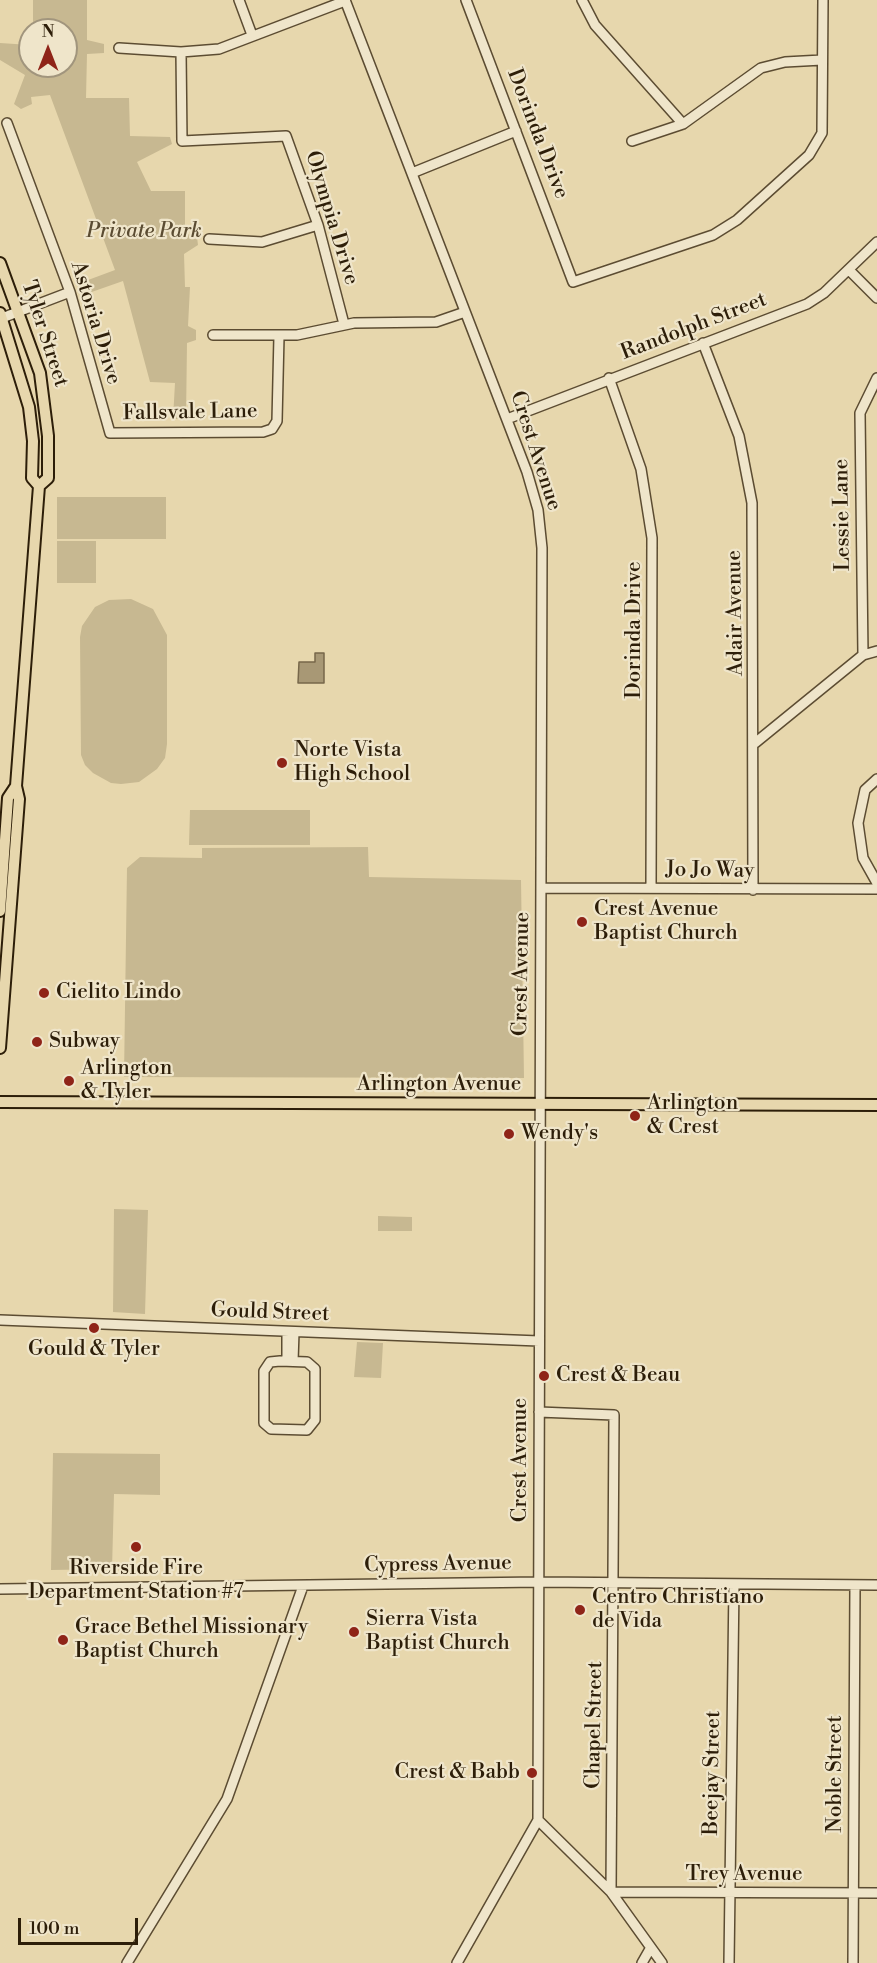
<!DOCTYPE html>
<style>
body{margin:0}
#map{position:relative;width:877px;height:1963px;overflow:hidden;background:#e7d7ad;font-family:"Libre Bodoni",serif}
canvas{display:block}
.north{position:absolute;left:18px;top:18px;width:60px;height:60px;box-sizing:border-box;background:#efe5ca;border:2px solid #a1957d;border-radius:50%;rotate:0deg;font-size:16px;font-weight:700;line-height:24px;text-align:center;color:#2d1e09}
.north::after{content:'';display:block;margin:auto;width:21px;height:27px;background:#8f2418;clip-path:polygon(50% 0,100% 100%,50% 72%,0 100%)}
.scale{position:absolute;left:18px;top:1918px;width:120px;height:27px;box-sizing:border-box;border:3px solid #2d1e09;border-top:0;padding-left:8px;font-size:18px;line-height:21px;white-space:nowrap;color:#2d1e09;-webkit-text-stroke:4px #efe5ca;paint-order:stroke}
</style>
<div id="map">
<canvas width="877" height="1963"></canvas>
<div class="north">N</div>
<div class="scale">100 m</div>
</div>
<script>
const ctx = document.querySelector('canvas').getContext('2d');
ctx.lineJoin = 'round';
function fillPath(path, color) { ctx.fillStyle = color; ctx.fill(path, 'evenodd'); }
const poly = rows => new Path2D(rows.map(r => 'M' + r).join(''));
function strokePath(path, color, width, dash) { ctx.strokeStyle = color; ctx.lineWidth = width; ctx.lineCap = dash ? 'butt' : 'round'; ctx.setLineDash(dash || []); ctx.stroke(path); }
function label(font, color, halo, rows, align = 'center') {
  ctx.font = font + ' "Libre Bodoni",serif'; ctx.lineWidth = 4.5; ctx.setLineDash([]); ctx.textBaseline = 'middle'; ctx.strokeStyle = halo; ctx.fillStyle = color; for (const [text, x, y, turn = 0] of rows) {
    ctx.save(); ctx.translate(x, y); ctx.rotate((+turn || 0) * Math.PI / 180); ctx.textAlign = isNaN(turn) ? turn : align; if (halo) ctx.strokeText(text, 0, 0); ctx.fillText(text, 0, 0); ctx.restore();
  }
}
const green = poly([
 [33,0,87,0,87,40,104,44,104,53,87,54,86,98,129,98,130,136,170,137,172,144,137,162,151,191,185,191,185,233,197,237,198,245,184,254,185,287,190,287,188,326,196,330,196,340,187,343,186,419,173,419,175,383,150,382,123,281,86,294,80,283,115,270,50,95,31,97,32,104,21,109,14,104,25,75,0,60,0,43,30,45,30,66,66,66,66,30,33,30],
 [57,497,166,497,166,539,57,539],
 [57,541,96,541,96,583,57,583],
 [131,599,153,609,167,635,167,744,165,758,157,769,139,782,121,784,111,783,93,773,85,765,81,755,80,637,82,626,95,607,109,600],
 [190,810,310,810,310,845,189,845],
 [368,847,369,877,521,880,524,1078,124,1077,127,868,140,857,202,858,202,848],
 [114,1209,148,1210,145,1314,113,1312],
 [378,1216,412,1217,412,1231,378,1231],
 [357,1342,383,1343,381,1378,354,1377],
 [53,1453,160,1454,160,1495,114,1494,112,1569,51,1570]
]);
const water = poly([
 [315,653,324,653,324,683,298,683,299,662,315,662,315,653]
]);
const minor = poly([
 [239,0,252,35],
 [345,0,527,472,538,510,542,548,538,1820,457,1963],
 [466,0,573,282,713,235,737,220,809,155,822,133,823,0],
 [582,0,595,25,683,124],
 [119,48,181,52,219,49,345,1],
 [181,52,182,141,286,136,318,225,344,324],
 [7,123,70,292,110,433,263,432,272,429,277,421,279,336],
 [632,141,683,124,761,68,785,62,822,60],
 [412,173,516,131],
 [209,239,262,242,318,225],
 [849,270,877,298],
 [2,318,70,292],
 [213,335,297,335,354,323,436,322,465,312],
 [703,343,739,436,752,503,753,890],
 [609,378,641,469,652,538,651,888],
 [507,419,807,304,824,293,877,242],
 [863,655,860,413,877,378],
 [755,743,863,655,877,651],
 [877,779,865,790,858,823,863,858,877,883],
 [542,888,877,889],
 [0,1320,539,1341],
 [280,1361,307,1362,315,1369,315,1420,307,1430,271,1429,264,1423,264,1371,270,1362,280,1361],
 [287,1361,287,1332],
 [293,1361,294,1332],
 [539,1412,614,1415,611,1892],
 [0,1589,540,1582,877,1585],
 [538,1820,611,1892,662,1963],
 [611,1892,877,1893],
 [127,1963,227,1799,303,1586],
 [642,1963,650,1949],
 [729,1963,734,1584],
 [853,1963,855,1585]
]);
const major = poly([
 [0,263,40,373,48,436,48,478,39,486,16,786,19,799,0,1048],
 [0,313,29,407,33,441,32,478,39,486],
 [0,911,8,798,16,786],
 [0,1102,877,1105]
]);
const markers = [
 [282,763,6,"#8f2418"],
 [582,922,6,"#8f2418"],
 [44,993,6,"#8f2418"],
 [37,1042,6,"#8f2418"],
 [69,1081,6,"#8f2418"],
 [635,1116,6,"#8f2418"],
 [509,1134,6,"#8f2418"],
 [94,1328,6,"#8f2418"],
 [544,1376,6,"#8f2418"],
 [136,1547,6,"#8f2418"],
 [580,1610,6,"#8f2418"],
 [354,1632,6,"#8f2418"],
 [63,1640,6,"#8f2418"],
 [532,1773,6,"#8f2418"]
];
const streetNames = [
 ["Dorinda Drive",537,134,69],
 ["Olympia Drive",331,218,73],
 ["Astoria Drive",95,323,73],
 ["Randolph Street",694,327,-21],
 ["Tyler Street",44,334,72],
 ["Fallsvale Lane",190,413,-1],
 ["Crest Avenue",535,451,72],
 ["Lessie Lane",843,515,-91],
 ["Adair Avenue",736,613,-91],
 ["Dorinda Drive",635,630,-90],
 ["Jo Jo Way",710,871,1],
 ["Crest Avenue",522,974,-89],
 ["Arlington Avenue",439,1085],
 ["Gould Street",270,1313,2],
 ["Crest Avenue",521,1460,-90],
 ["Cypress Avenue",438,1565,-1],
 ["Chapel Street",595,1725,-89],
 ["Beejay Street",713,1773,-89],
 ["Noble Street",836,1774,-90],
 ["Trey Avenue",744,1875]
];
const parkNames = [
 ["Private Park",144,232]
];
const poiNames = [
 ["Norte Vista",294,751],
 ["High School",294,775],
 ["Crest Avenue",594,910],
 ["Baptist Church",594,934],
 ["Cielito Lindo",56,993],
 ["Subway",49,1042],
 ["Arlington",81,1069],
 ["& Tyler",81,1093],
 ["Arlington",647,1104],
 ["& Crest",647,1128],
 ["Wendy's",521,1134],
 ["Gould & Tyler",94,1350,"center"],
 ["Crest & Beau",556,1376],
 ["Riverside Fire",136,1569,"center"],
 ["Department Station #7",136,1593,"center"],
 ["Centro Christiano",592,1598],
 ["de Vida",592,1622],
 ["Sierra Vista",366,1620],
 ["Baptist Church",366,1644],
 ["Grace Bethel Missionary",75,1628],
 ["Baptist Church",75,1652],
 ["Crest & Babb",520,1773,"right"]
];
fillPath(green, '#c7b891');
fillPath(water, '#a89875');
strokePath(water, '#77674a', 1.5);
strokePath(minor, '#5c4c32', 12);
strokePath(major, '#2d1e09', 14);
strokePath(minor, '#efe5ca', 9);
strokePath(major, '#e7d7ad', 10);
for (const [x, y, r, color] of markers) { const dot = new Path2D(); dot.arc(x, y, r, 0, 2 * Math.PI); ctx.fillStyle = color; ctx.fill(dot); strokePath(dot, '#efe5ca', 2); }
label('21px', '#2d1e09', '#efe5ca', streetNames);
label('italic 21px', '#5b4c32', '#efe5ca', parkNames);
label('21px', '#2d1e09', '#efe5ca', poiNames, 'left');
</script>
